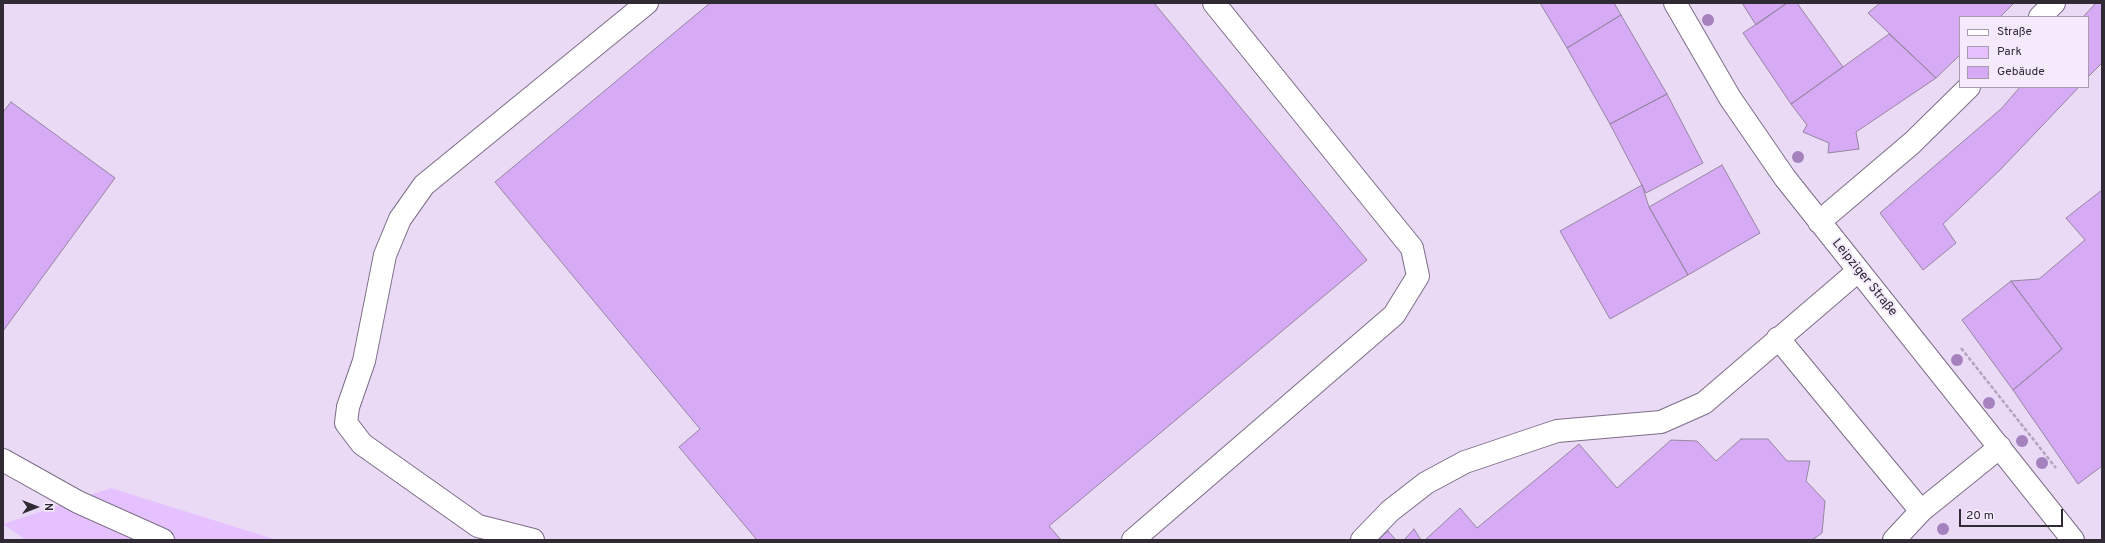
<!DOCTYPE html>
<meta charset="utf-8">
<style>
body{margin:0}
#map{position:relative;width:2105px;height:543px;overflow:hidden;background:#eadaf6;font-family:Overpass,sans-serif}
canvas{display:block}
.frame{position:absolute;inset:0;border:4px solid #302a35;pointer-events:none}
.legend{position:absolute;left:1959px;top:16px;width:130px;height:72px;box-sizing:border-box;background:#f4eafb;border:1px solid #a69dac;margin:0;padding:5px 7px;list-style:none;font-size:12px;color:#302a35}
.legend li{display:flex;align-items:center;gap:8px;height:20px}
.legend b{width:20px;border:1px solid #a69dac}
.north{position:absolute;left:16px;top:487px;width:40px;height:40px;-webkit-text-stroke:3px #f4eafb;paint-order:stroke;rotate:90deg;font-size:11px;font-weight:700;line-height:16px;text-align:center;color:#302a35}
.north::after{content:'';display:block;margin:auto;width:14px;height:18px;background:#302a35;clip-path:polygon(50% 0,100% 100%,50% 72%,0 100%)}
.scale{position:absolute;left:1959px;top:509px;width:104px;height:18px;box-sizing:border-box;border:2px solid #302a35;border-top:0;padding-left:5px;font-size:12px;line-height:14px;white-space:nowrap;color:#302a35;-webkit-text-stroke:3px #f4eafb;paint-order:stroke}
</style>
<div id="map">
<canvas width="2105" height="543"></canvas>
<div class="frame"></div>
<ul class="legend">
<li><b style="height:5px;background:#fff"></b>Straße</li>
<li><b style="height:11px;background:#e5c2ff"></b>Park</li>
<li><b style="height:11px;background:#d6aaf4"></b>Gebäude</li>
</ul>
<div class="north">N</div>
<div class="scale">20 m</div>
</div>
<script>
const ctx = document.querySelector('canvas').getContext('2d');
ctx.lineJoin = 'round';
function fillPath(path, color) { ctx.fillStyle = color; ctx.fill(path, 'evenodd'); }
const poly = rows => new Path2D(rows.map(r => 'M' + r).join(''));
function strokePath(path, color, width, dash) { ctx.strokeStyle = color; ctx.lineWidth = width; ctx.lineCap = dash ? 'butt' : 'round'; ctx.setLineDash(dash || []); ctx.stroke(path); }
function label(font, color, halo, rows, align = 'center') {
  ctx.font = font + ' Overpass,sans-serif'; ctx.lineWidth = 4; ctx.setLineDash([]); ctx.textBaseline = 'middle'; ctx.strokeStyle = halo; ctx.fillStyle = color; for (const [text, x, y, turn = 0] of rows) {
    ctx.save(); ctx.translate(x, y); ctx.rotate((+turn || 0) * Math.PI / 180); ctx.textAlign = isNaN(turn) ? turn : align; if (halo) ctx.strokeText(text, 0, 0); ctx.fillText(text, 0, 0); ctx.restore();
  }
}
const green = poly([
 [111,488,277,540,26,540,3,524]
]);
const building = poly([
 [710,3,1154,3,1367,260,1049,526,1061,540,757,540,679,447,700,429,495,182,710,3],
 [1540,3,1614,3,1621,15,1567,48,1540,3],
 [1742,3,1787,3,1756,25,1742,3],
 [1787,3,1797,3,1843,67,1791,104,1743,33,1787,3],
 [1880,3,2014,3,2000,17,1960,17,1960,55,1936,78,1868,13,1880,3],
 [2096,3,2102,3,2102,63,2088,77,2088,17,2083,17,2096,3],
 [1621,15,1667,94,1610,124,1567,48,1621,15],
 [1889,34,1936,78,1856,132,1859,149,1828,153,1829,143,1803,132,1807,125,1791,104,1889,34],
 [2020,87,2079,87,2000,170,1943,224,1956,243,1923,270,1880,213,2002,108,2020,87],
 [1667,94,1703,163,1646,193,1610,124,1667,94],
 [11,102,115,178,3,331,3,112,11,102],
 [1722,165,1760,233,1688,275,1649,207,1722,165],
 [1642,185,1649,207,1688,275,1610,319,1560,231,1642,185],
 [2102,190,2102,466,2078,484,2013,390,2062,349,2011,281,2039,279,2085,240,2066,218,2102,190],
 [2011,281,2062,349,2013,390,1962,320,2011,281],
 [1741,439,1768,439,1787,461,1810,461,1806,481,1825,501,1822,533,1812,540,1425,540,1460,508,1477,528,1579,444,1617,488,1671,440,1697,441,1716,461,1741,439],
 [1414,529,1421,540,1404,540,1414,529],
 [1388,531,1396,540,1378,540,1388,531]
]);
const path = poly([
 [1961,348,2056,468]
]);
const minor = poly([
 [1675,3,1730,98,1785,178,2073,540],
 [2040,17,2054,3],
 [1819,222,1912,143,1969,87],
 [1778,338,1921,511],
 [3,460,78,502,163,540],
 [533,540,478,526,362,444,346,423,348,407,364,361,385,255,400,219,424,185,647,3],
 [1133,540,1394,315,1418,276,1412,248,1214,3],
 [1362,540,1390,511,1426,483,1465,462,1557,431,1661,422,1704,403,1858,271],
 [1894,540,1921,511,2000,447]
]);
const trees = [
 [1708,20],
 [1798,157],
 [1957,360],
 [1989,403],
 [2022,441],
 [2042,463],
 [1943,529]
];
const streetNames = [
 ["Leipziger Straße",1864,278,51]
];
fillPath(green, '#e5c2ff');
fillPath(building, '#d6aaf4');
strokePath(building, '#9586a0', 1);
strokePath(minor, '#7c6e87', 24);
strokePath(path, '#b2a5bc', 2.5, [4, 2]);
strokePath(minor, '#fff', 22);
ctx.fillStyle = '#a581bd';
for (const [x, y] of trees) { ctx.beginPath(); ctx.arc(x, y, 6, 0, 2 * Math.PI); ctx.fill(); }
label('13px', '#302a35', '#f4eafb', streetNames);
</script>
